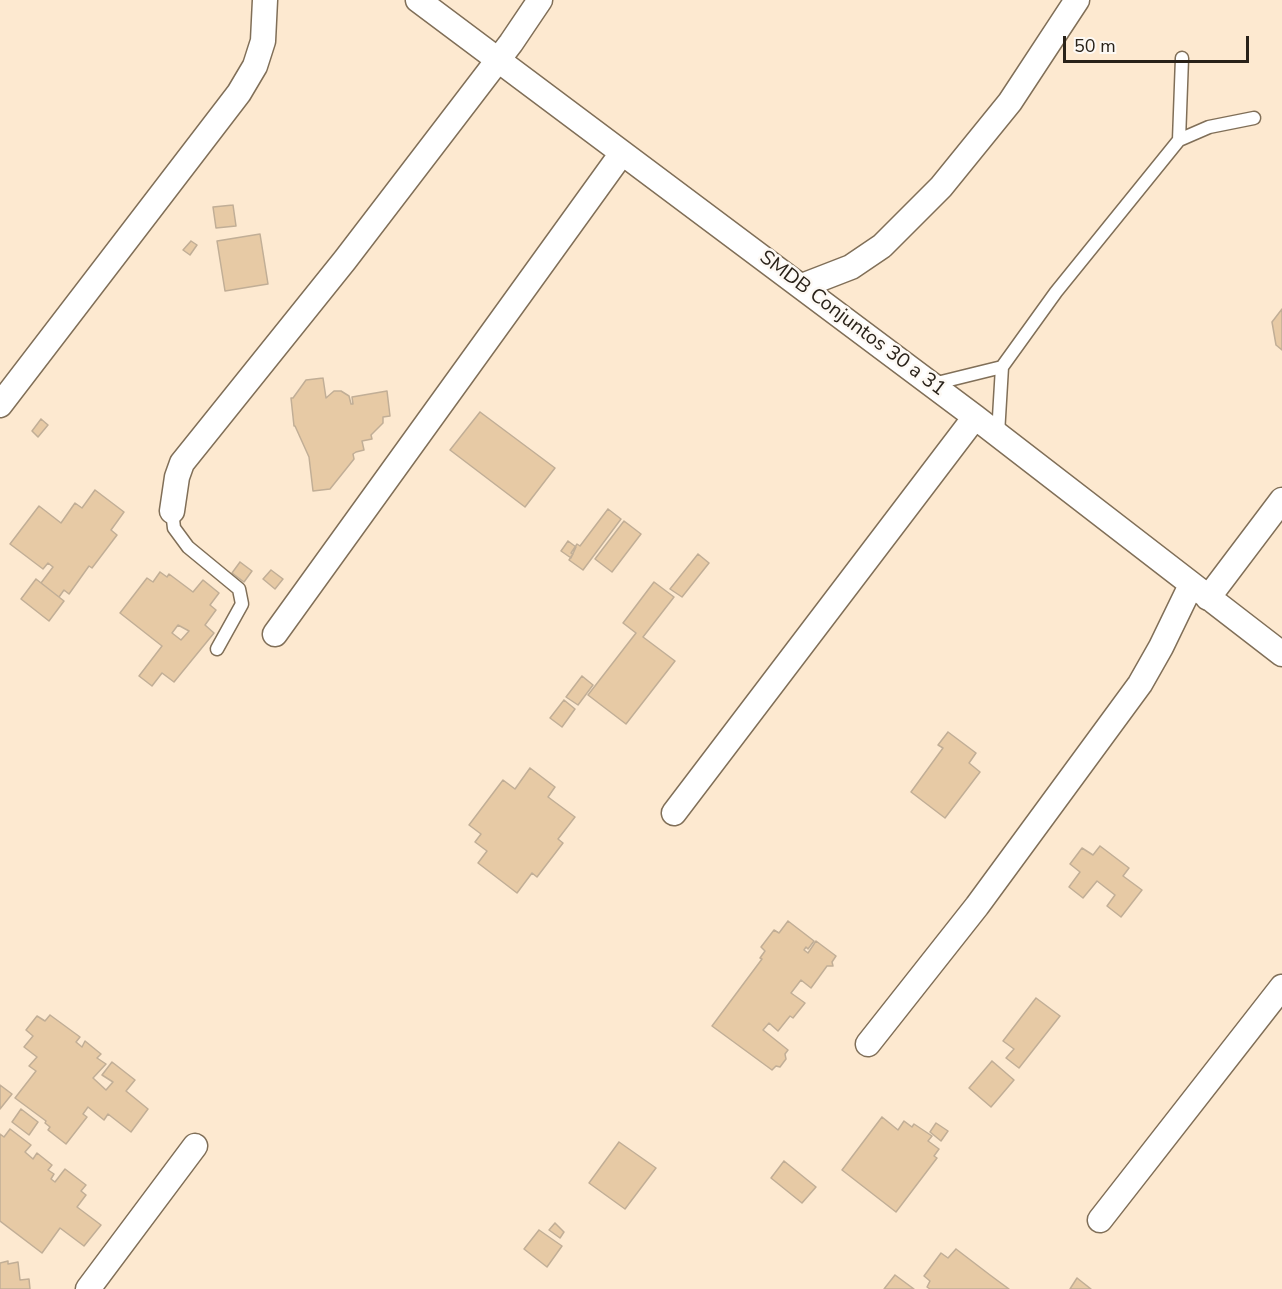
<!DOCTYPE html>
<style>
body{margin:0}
#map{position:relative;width:1282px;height:1289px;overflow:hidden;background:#fde9d0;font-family:"Nunito Sans",sans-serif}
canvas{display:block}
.scale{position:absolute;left:1063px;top:36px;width:186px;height:27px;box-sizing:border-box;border:3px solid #292219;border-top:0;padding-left:8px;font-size:18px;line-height:21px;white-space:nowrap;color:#292219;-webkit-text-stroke:4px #fdf9f4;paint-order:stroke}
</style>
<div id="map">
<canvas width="1282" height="1289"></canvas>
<div class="scale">50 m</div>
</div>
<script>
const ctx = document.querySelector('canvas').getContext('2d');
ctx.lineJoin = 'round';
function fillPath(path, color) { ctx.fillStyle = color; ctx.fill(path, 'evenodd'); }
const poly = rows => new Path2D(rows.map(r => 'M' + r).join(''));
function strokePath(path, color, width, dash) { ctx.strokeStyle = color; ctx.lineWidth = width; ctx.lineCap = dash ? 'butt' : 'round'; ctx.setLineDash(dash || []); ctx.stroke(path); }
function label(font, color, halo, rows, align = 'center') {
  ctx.font = font + ' "Nunito Sans",sans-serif'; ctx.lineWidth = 5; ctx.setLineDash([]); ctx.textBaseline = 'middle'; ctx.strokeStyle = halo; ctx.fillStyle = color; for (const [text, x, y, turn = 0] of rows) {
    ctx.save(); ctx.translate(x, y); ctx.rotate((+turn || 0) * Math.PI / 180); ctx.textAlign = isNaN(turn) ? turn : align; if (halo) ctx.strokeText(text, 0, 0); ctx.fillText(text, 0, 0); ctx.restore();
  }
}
const building = poly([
 [233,205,236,226,216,228,213,207,233,205],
 [260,234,268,284,225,291,217,241,260,234],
 [191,241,197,245,190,255,183,250,191,241],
 [1282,309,1282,350,1276,345,1272,322,1282,309],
 [323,378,326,398,334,391,341,391,349,396,351,404,353,404,352,397,387,391,390,416,383,417,383,423,371,435,372,439,362,441,364,450,356,452,353,454,354,459,330,489,313,491,309,457,295,426,294,426,291,398,293,398,306,380,323,378],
 [480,412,555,468,525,507,450,450,480,412],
 [41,419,48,425,38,437,32,431,41,419],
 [95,490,124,512,111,530,117,535,92,568,89,566,69,594,64,590,59,597,41,583,53,567,48,563,43,569,10,544,39,506,61,523,75,503,82,508,95,490],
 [608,509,621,519,583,570,569,560,573,554,571,553,577,544,580,546,608,509],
 [624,521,641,534,612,572,595,559,624,521],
 [568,541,576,547,571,558,561,551,568,541],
 [698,554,709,563,682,597,670,589,698,554],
 [240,562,252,571,244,582,232,573,240,562],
 [271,570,283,579,275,589,263,579,271,570],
 [160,572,167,577,169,574,193,592,203,580,219,593,210,605,216,610,205,625,214,633,174,682,162,673,152,686,139,676,162,646,120,613,147,578,153,582,160,572],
 [178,625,189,631,181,640,172,633,178,625],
 [36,579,64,601,49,621,21,599,36,579],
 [654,582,674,597,643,637,675,661,626,724,588,695,636,633,623,623,654,582],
 [582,676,593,685,578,705,566,697,582,676],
 [564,700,575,709,562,727,550,718,564,700],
 [948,732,976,753,969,763,980,772,945,818,911,792,943,748,938,745,948,732],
 [530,768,555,787,548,797,575,817,558,839,563,843,537,877,532,873,517,893,478,863,487,851,475,842,481,834,469,825,503,780,515,789,530,768],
 [1100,846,1129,868,1123,876,1142,890,1121,917,1107,906,1115,895,1097,881,1083,898,1069,887,1080,872,1070,864,1082,848,1093,855,1100,846],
 [788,921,814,941,808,949,806,947,804,950,808,953,816,941,836,956,832,962,833,966,827,966,811,988,801,980,791,993,805,1003,793,1018,790,1016,778,1031,769,1023,763,1030,788,1050,785,1054,786,1059,780,1067,776,1066,772,1070,712,1026,762,959,760,958,765,951,761,947,774,930,779,933,788,921],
 [1036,998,1060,1016,1019,1068,1006,1058,1014,1049,1003,1041,1036,998],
 [50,1015,80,1037,76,1042,82,1047,85,1041,101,1054,97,1058,106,1064,93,1078,106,1090,113,1082,102,1075,112,1062,135,1080,126,1091,148,1109,131,1132,108,1114,104,1120,88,1107,83,1114,87,1117,66,1144,48,1130,50,1127,45,1123,46,1121,15,1098,36,1071,29,1066,37,1057,24,1047,33,1036,26,1030,37,1016,45,1021,50,1015],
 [992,1061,1014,1080,991,1107,969,1088,992,1061],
 [0,1085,12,1094,0,1109,0,1085],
 [21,1109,38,1122,29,1135,12,1122,21,1109],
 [882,1117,898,1130,904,1121,912,1127,914,1124,932,1136,928,1141,939,1149,934,1156,937,1158,896,1212,842,1170,882,1117],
 [936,1123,948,1131,941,1141,930,1132,936,1123],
 [10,1129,31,1145,25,1152,33,1159,37,1153,52,1165,48,1170,54,1174,51,1179,55,1182,65,1169,86,1185,81,1191,86,1195,77,1207,101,1225,84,1246,60,1228,42,1253,0,1221,0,1134,4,1137,10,1129],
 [619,1142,656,1168,625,1209,589,1183,619,1142],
 [784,1161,816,1187,802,1203,771,1178,784,1161],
 [555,1223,564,1232,560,1238,549,1230,555,1223],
 [539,1230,562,1246,547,1267,524,1249,539,1230],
 [956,1249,990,1275,1009,1289,930,1289,927,1287,930,1281,924,1276,941,1253,948,1258,956,1249],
 [8,1261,8,1264,18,1262,20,1280,29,1279,30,1289,0,1289,0,1263,8,1261],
 [895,1275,914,1289,884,1289,895,1275],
 [1077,1278,1091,1289,1070,1289,1077,1278]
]);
const service = poly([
 [1179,140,1182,58],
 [1002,367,1056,292,1179,140,1209,127,1254,118],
 [933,384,1002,367,998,434],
 [172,511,174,528,188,547,239,589,242,604,217,649]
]);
const minor = poly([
 [418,0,975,417,1282,654],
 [802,286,851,267,882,246,941,187,1010,102,1077,0],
 [0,405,239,93,255,66,263,41,265,0],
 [172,511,177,477,182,463,345,260,511,43,540,0],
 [1208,598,1282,500],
 [275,634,622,153],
 [674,813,975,417],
 [868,1044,977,906,1140,684,1161,647,1191,585],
 [1100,1220,1282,987],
 [88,1289,195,1146]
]);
const streetNames = [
 ["SMDB Conjuntos 30 a 31",852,324,37]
];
fillPath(building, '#e7caa5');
strokePath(building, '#c1ae96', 1.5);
strokePath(service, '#806f58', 15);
strokePath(minor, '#806f58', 27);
strokePath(service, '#fff', 12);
strokePath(minor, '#fff', 24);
label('20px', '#292219', '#fdf9f4', streetNames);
</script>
